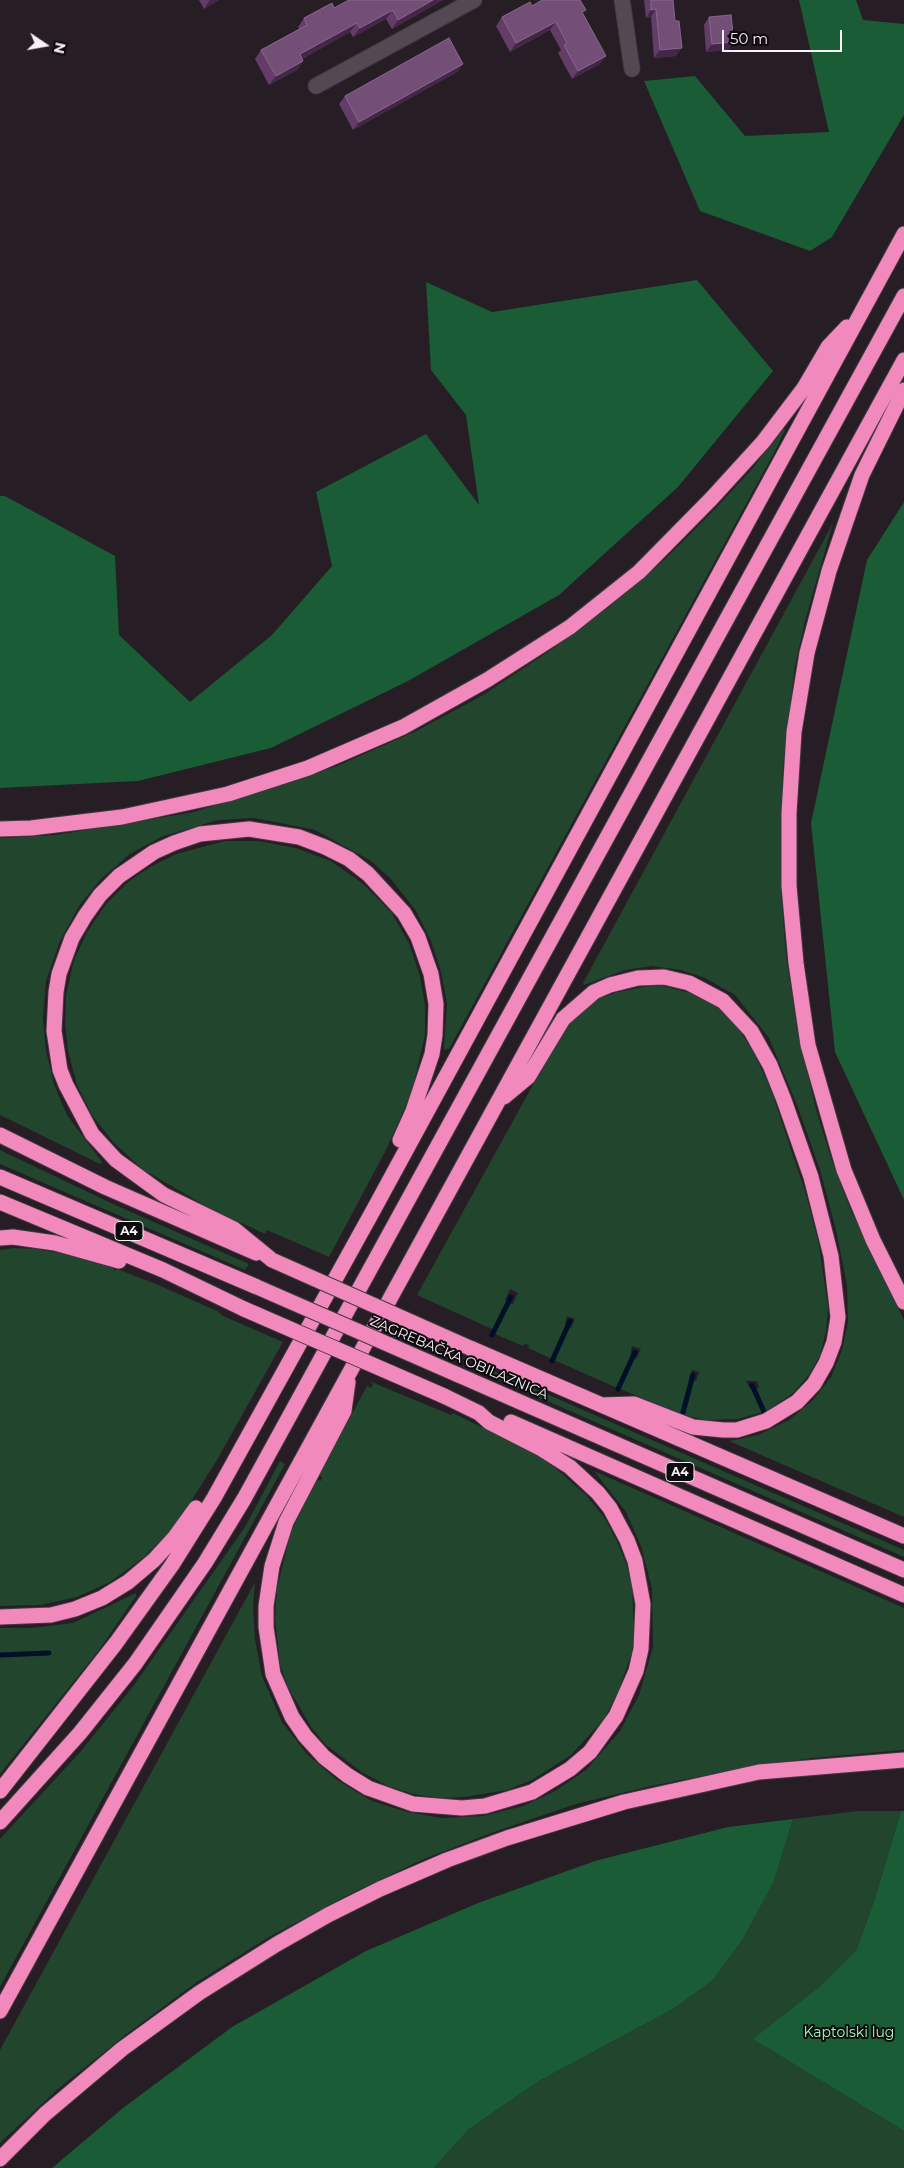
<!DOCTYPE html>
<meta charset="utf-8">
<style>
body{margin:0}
#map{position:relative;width:904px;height:2168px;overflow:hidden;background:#261d25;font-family:Montserrat,sans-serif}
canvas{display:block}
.north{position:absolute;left:20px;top:20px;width:50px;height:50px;-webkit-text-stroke:4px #0d090c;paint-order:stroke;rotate:102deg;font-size:14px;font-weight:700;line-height:20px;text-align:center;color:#f7f0f6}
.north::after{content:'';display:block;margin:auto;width:18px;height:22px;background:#f7f0f6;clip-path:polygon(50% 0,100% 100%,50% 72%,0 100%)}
.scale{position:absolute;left:722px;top:30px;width:120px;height:22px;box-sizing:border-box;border:2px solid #f7f0f6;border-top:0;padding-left:6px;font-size:15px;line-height:18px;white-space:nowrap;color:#f7f0f6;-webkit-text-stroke:4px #0d090c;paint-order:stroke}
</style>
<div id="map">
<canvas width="904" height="2168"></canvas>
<div class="north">N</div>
<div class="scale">50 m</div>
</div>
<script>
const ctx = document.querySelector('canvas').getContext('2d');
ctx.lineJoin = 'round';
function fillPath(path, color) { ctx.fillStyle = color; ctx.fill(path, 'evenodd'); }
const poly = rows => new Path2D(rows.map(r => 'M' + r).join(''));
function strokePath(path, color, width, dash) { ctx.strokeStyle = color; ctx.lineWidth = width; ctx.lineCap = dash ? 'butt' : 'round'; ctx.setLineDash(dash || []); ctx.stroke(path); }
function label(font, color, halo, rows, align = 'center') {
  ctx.font = font + ' Montserrat,sans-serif'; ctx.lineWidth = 4; ctx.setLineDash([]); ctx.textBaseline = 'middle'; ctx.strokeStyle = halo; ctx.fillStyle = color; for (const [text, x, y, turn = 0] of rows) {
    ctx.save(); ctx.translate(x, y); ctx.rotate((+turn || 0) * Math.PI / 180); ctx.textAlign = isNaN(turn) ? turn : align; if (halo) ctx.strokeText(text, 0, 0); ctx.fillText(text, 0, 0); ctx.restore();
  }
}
const green = poly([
 [784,428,785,430,775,451,449,1049,444,1050,444,1046,447,1004,441,972,431,941,416,911,391,879,371,861,315,830,254,818,218,820,161,837,130,854,101,879,79,906,60,941,46,981,43,1019,46,1051,54,1084,67,1115,102,1162,100,1164,0,1115,0,838,56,835,194,812,337,766,416,731,483,695,551,650,608,608,664,560,712,512,752,469],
 [833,523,805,621,795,666,783,765,781,891,786,956,797,1028,817,1113,834,1167,852,1213,904,1320,904,1517,729,1441,758,1435,789,1420,813,1400,831,1377,842,1350,848,1322,847,1285,836,1230,820,1170,797,1105,769,1038,735,995,705,978,681,970,652,966,625,970,584,985,583,983],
 [225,841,259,841,296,848,331,861,362,883,391,912,409,943,420,976,425,1005,425,1035,412,1091,386,1150,329,1257,267,1230,265,1234,213,1210,142,1169,113,1142,92,1115,77,1085,68,1051,65,1023,66,995,74,960,87,932,106,904,128,882,150,867,176,854],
 [648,986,663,986,694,994,721,1010,737,1026,755,1055,771,1090,805,1191,819,1244,828,1308,826,1332,820,1355,809,1375,793,1393,765,1412,754,1389,759,1388,757,1381,746,1381,750,1389,752,1389,763,1412,738,1419,706,1420,683,1415,691,1389,693,1380,696,1381,699,1372,692,1370,689,1378,692,1379,690,1390,682,1414,620,1389,634,1359,636,1359,641,1349,632,1346,629,1365,617,1388,554,1360,569,1327,571,1328,575,1319,567,1316,565,1324,567,1326,552,1359,528,1348,529,1345,525,1344,523,1346,495,1334,510,1304,513,1304,518,1293,510,1289,505,1300,508,1302,494,1330,417,1295,562,1032,586,1007,600,998,618,992],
 [0,1150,113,1204,249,1264,245,1270,0,1164],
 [14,1248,37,1249,70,1255,111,1267,116,1271,117,1269,156,1284,217,1311,223,1316,283,1342,217,1460,188,1506,168,1533,143,1558,110,1582,77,1597,41,1605,0,1606,0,1250],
 [478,1364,904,1550,904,1557,476,1370],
 [369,1381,451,1415,453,1413,534,1453,553,1466,586,1495,604,1517,617,1541,626,1563,632,1585,634,1631,632,1652,618,1692,604,1719,571,1755,532,1780,507,1790,465,1797,441,1798,413,1794,388,1786,363,1773,326,1745,311,1727,288,1687,280,1665,275,1618,277,1588,291,1532,317,1479,321,1481,322,1477,319,1475,367,1386,371,1388,373,1384],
 [280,1461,285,1464,0,1987,0,1839,81,1751,134,1685,245,1527],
 [594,1471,904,1608,904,1750,812,1758,737,1769,651,1786,576,1804,494,1832,424,1859,350,1894,269,1937,197,1982,128,2033,58,2089,0,2143,0,2050,255,1582,253,1607,255,1639,262,1676,282,1722,307,1754,337,1780,372,1801,407,1812,442,1818,483,1816,523,1806,555,1791,586,1770,620,1731,639,1695,653,1647,652,1589,641,1546,626,1512],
 [136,1593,136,1596,99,1650,0,1774,0,1628,31,1628,73,1623],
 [858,1811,901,1811,875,1898,856,1951,819,1987,754,2039,904,2131,904,2168,434,2168,469,2129,539,2081,673,2009,712,1981,774,1881,793,1819]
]);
const forest = poly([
 [799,0,856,0,863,20,904,24,904,115,832,237,810,251,700,211,644,81,695,76,745,136,829,132],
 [697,280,773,371,678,487,559,595,408,681,271,748,138,781,0,788,0,496,5,496,115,556,119,635,190,702,272,635,332,566,316,492,426,434,479,505,466,415,431,370,426,282,492,312],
 [904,502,904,1200,835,1052,811,823,867,560],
 [901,1811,904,1811,904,2131,753,2039,819,1987,856,1951,875,1898],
 [793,1819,774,1881,742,1940,712,1981,673,2009,539,2081,469,2129,434,2168,52,2168,123,2108,232,2027,366,1951,478,1903,595,1861,728,1827]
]);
const stream = poly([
 [492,1335,511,1297],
 [552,1361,570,1321],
 [752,1385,765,1414],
 [618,1389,635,1352],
 [682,1416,693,1375],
 [0,1655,49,1653]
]);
const minor = poly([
 [622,0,632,69],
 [316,86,474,0]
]);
const highway = poly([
 [904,390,862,475,829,571,807,653,794,732,789,813,789,886,796,963,808,1045,844,1170,873,1240,904,1302],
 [0,829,31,828,122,817,228,794,308,768,403,727,487,680,570,627,639,572,711,499,763,442,804,388,828,347,847,327],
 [504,1097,528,1077,563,1019,594,992,610,985,638,978,664,977,689,983,723,1001,751,1031,770,1065,784,1100,811,1177,831,1256,838,1317,834,1342,826,1363,814,1384,797,1402,766,1421,737,1430,723,1430,693,1427,634,1404,601,1405],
 [0,1135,105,1187,256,1253],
 [0,1177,257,1287],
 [0,1202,163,1270,244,1309],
 [0,1238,13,1237,55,1243,119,1261],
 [272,1260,234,1229,164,1195,116,1160,92,1134,66,1085,60,1070,54,1031,56,992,59,974,72,938,85,916,100,895,119,876,154,852,174,843,200,834,249,829,299,837,325,847,349,859,368,874,404,913,418,937,431,974,436,1004,435,1035,432,1054,413,1111,400,1140],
 [470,1348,904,1536],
 [456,1374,904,1570],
 [348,1382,344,1411,286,1522,272,1566,266,1606,266,1627,273,1674,292,1717,305,1736,324,1757,347,1775,368,1788,413,1804,462,1808,485,1806,532,1792,570,1769,590,1752,616,1716,636,1671,641,1649,643,1604,635,1561,627,1540,610,1508,598,1493,570,1467,540,1448,489,1422,479,1413,444,1396],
 [511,1422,904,1595],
 [0,1617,51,1615,75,1609,102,1598,128,1582,154,1560,175,1537,196,1508],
 [0,1791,116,1643,172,1565,214,1498,374,1209,904,234],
 [0,1822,80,1733,135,1664,205,1563,244,1499,904,296],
 [0,2011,904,360],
 [0,2159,45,2114,122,2049,199,1993,277,1944,328,1915,380,1889,447,1860,507,1838,624,1802,759,1772,904,1760]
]);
const highwayBridge = poly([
 [272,1260,470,1348],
 [257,1287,456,1374],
 [244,1309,444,1396]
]);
const wall = poly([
 [199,0,219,0,204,9],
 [349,0,443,0,392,29,386,19,353,37,350,32,302,59,303,61,297,70,269,85,255,59,261,50,299,29,298,27,304,18,334,8],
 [644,0,673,0,676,56,654,58,651,17,646,18],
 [532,6,583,14,600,64,572,79,558,53,561,50,550,30,510,52,496,26,502,17],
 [709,17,728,50,706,52,704,25],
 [463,64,457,72,353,130,339,104,345,96]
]);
const shadedWall = poly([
 [210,0,219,0,204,9,209,1],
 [433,0,443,0,392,29,398,20],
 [656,9,651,17,646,18,651,10],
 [393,10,386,19,353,37,360,28],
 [556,22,550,30,510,52,516,43],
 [357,23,350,32,294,63,300,54],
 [734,42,728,50,706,52,712,44],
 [682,48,676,56,654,58,660,50],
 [606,56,600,64,572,79,578,71],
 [303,61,297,70,269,85,276,76],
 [463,64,457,72,353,130,359,122]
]);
const building = poly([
 [349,0,433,0,398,20,393,10,360,28,357,23,300,54,303,61,276,76,261,50,307,25,304,18,332,3,334,8,349,0],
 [542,0,580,0,586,10,582,12,606,56,578,71,564,45,567,43,556,22,516,43,502,17,530,2,532,6,542,0],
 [651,0,673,0,675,21,679,21,682,48,660,50,656,9,651,10,651,0],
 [731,15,734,42,712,44,709,17,731,15],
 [449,38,463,64,359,122,345,96,449,38]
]);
const shields = [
 [129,1231,28],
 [680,1472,28]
];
const shieldNames = [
 ["A4",129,1231],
 ["A4",680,1472]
];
const streetNames = [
 ["ZAGREBAČKA OBILAZNICA",459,1358,23]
];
const parkNames = [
 ["Kaptolski lug",849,2033]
];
fillPath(green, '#21452d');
fillPath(forest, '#195c35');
strokePath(stream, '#001028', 5);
strokePath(minor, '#423a41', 17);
strokePath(highway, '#423a41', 17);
strokePath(minor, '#544953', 15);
strokePath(highway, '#f189bc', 15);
strokePath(highwayBridge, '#423a41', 17, []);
strokePath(highwayBridge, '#f189bc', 15);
fillPath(wall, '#633c68');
fillPath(shadedWall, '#442747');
fillPath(building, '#734f77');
strokePath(building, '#88688b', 1);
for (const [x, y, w] of shields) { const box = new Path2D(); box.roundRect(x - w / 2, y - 9.5, w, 19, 4); ctx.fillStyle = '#0d090c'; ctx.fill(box); strokePath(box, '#f7f0f6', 1); }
label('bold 12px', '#f7f0f6', null, shieldNames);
label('14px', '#f7f0f6', '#0d090c', streetNames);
label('14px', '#a0fbbc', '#0d090c', parkNames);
</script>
